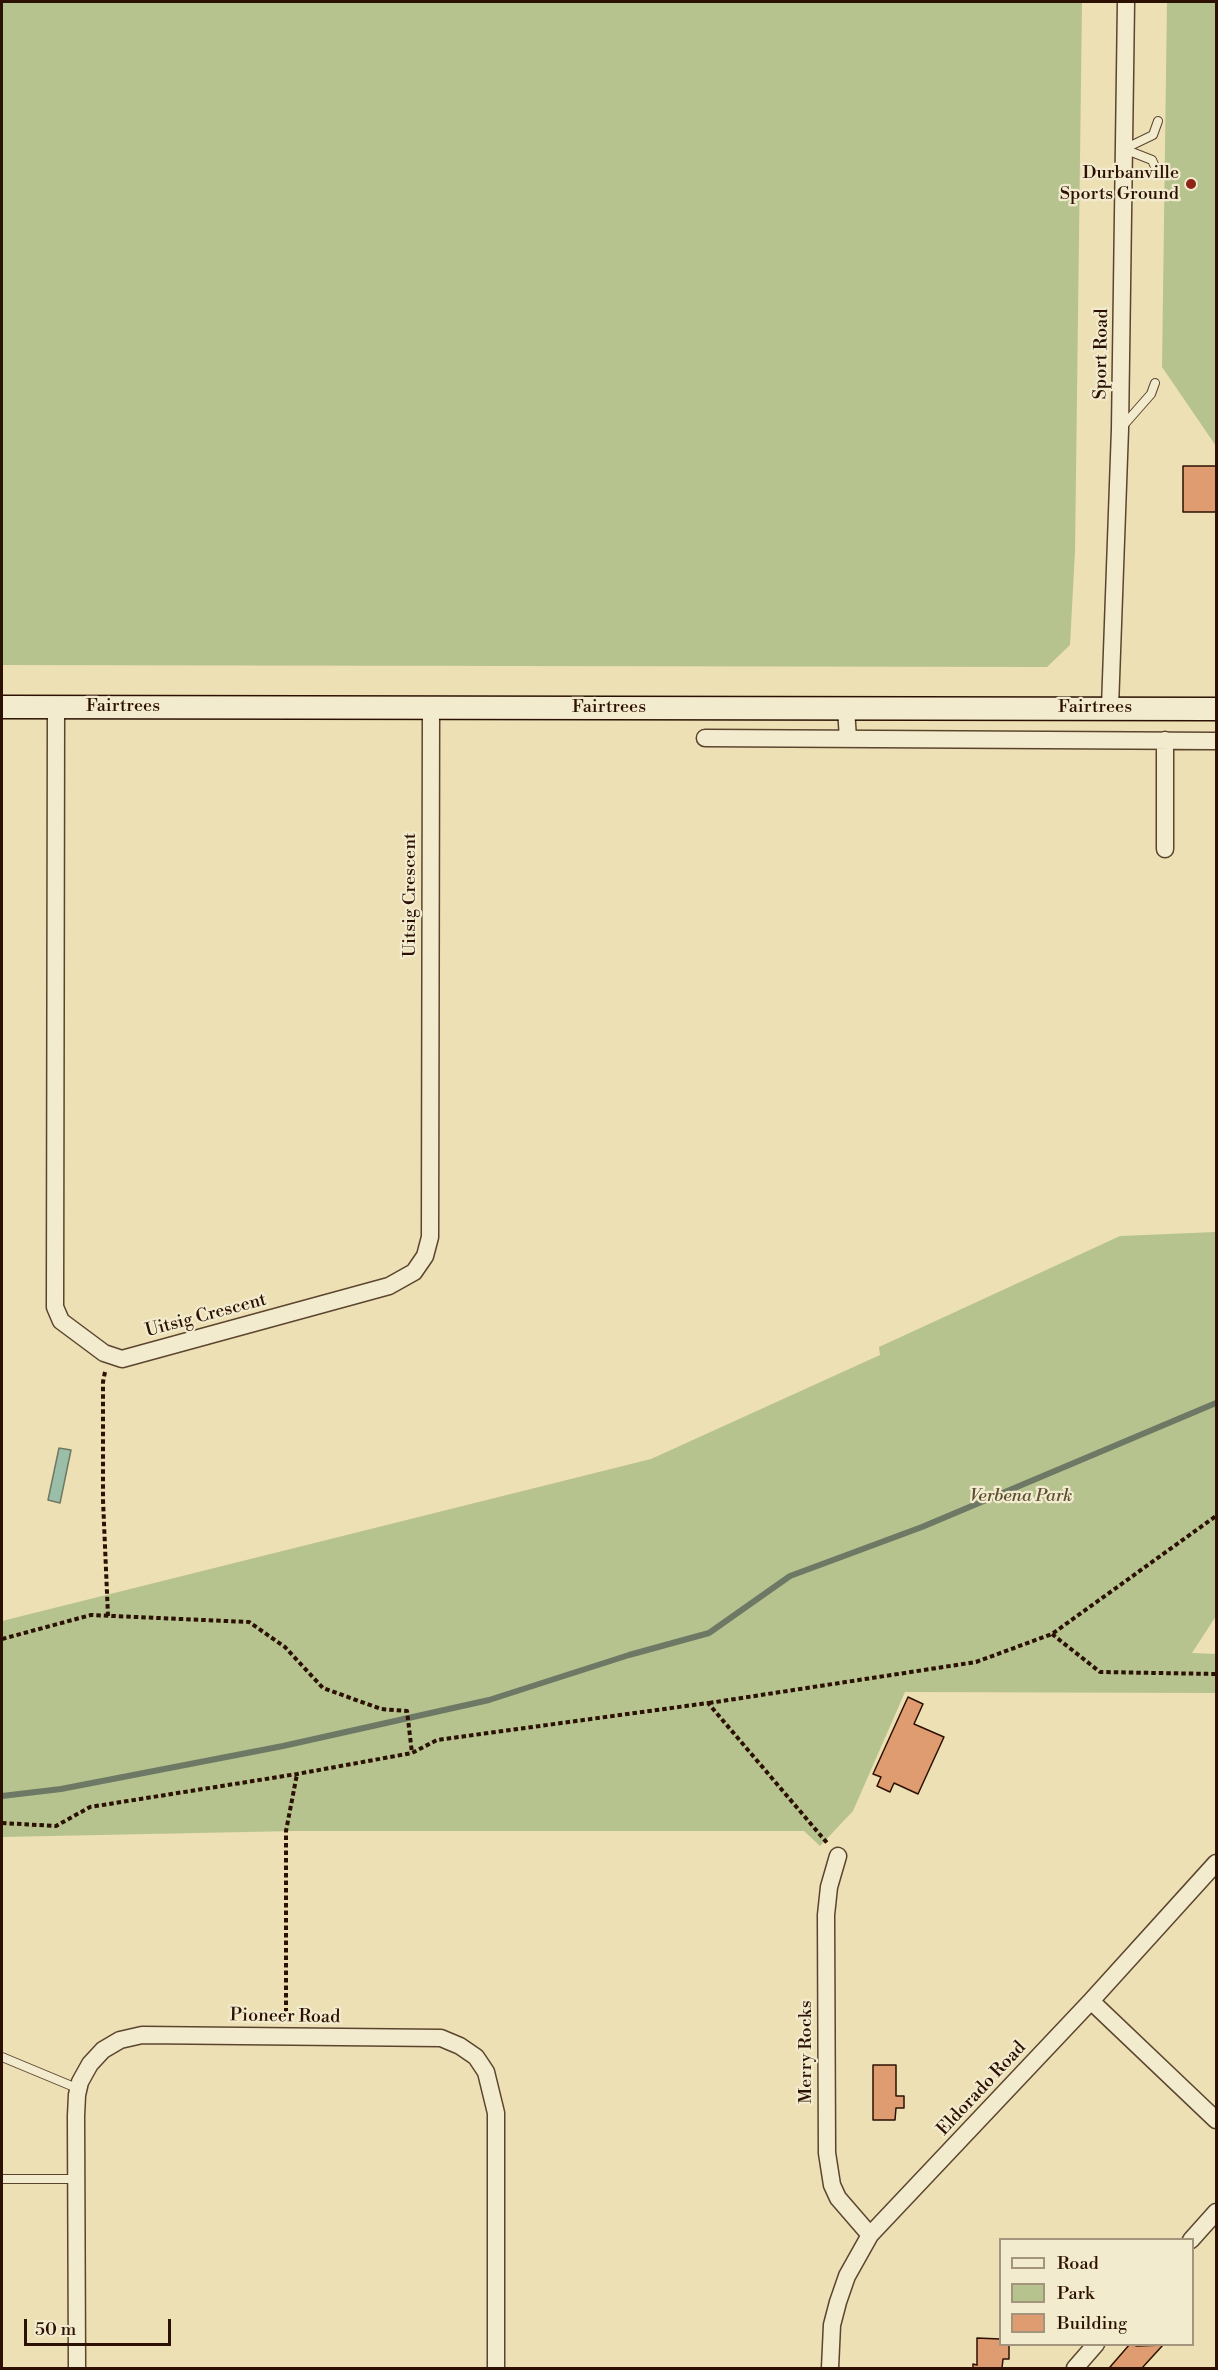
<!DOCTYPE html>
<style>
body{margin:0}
#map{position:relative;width:1218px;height:2370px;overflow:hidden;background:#ece0b4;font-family:"Libre Bodoni",serif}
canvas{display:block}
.frame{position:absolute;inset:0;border:3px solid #2c1103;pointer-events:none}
.legend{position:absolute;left:999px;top:2238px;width:195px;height:108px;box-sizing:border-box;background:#f3ebce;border:2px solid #a3947d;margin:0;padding:8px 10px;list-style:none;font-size:18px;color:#2c1103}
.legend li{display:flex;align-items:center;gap:12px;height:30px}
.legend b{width:30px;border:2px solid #a3947d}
.scale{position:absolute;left:24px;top:2319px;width:147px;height:27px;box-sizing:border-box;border:3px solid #2c1103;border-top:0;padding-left:8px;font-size:18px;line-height:21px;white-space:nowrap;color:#2c1103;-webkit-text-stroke:4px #f3ebce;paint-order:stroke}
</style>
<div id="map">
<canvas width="1218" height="2370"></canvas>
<div class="frame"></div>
<ul class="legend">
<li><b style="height:8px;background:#f3ebce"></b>Road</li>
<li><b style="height:16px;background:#b6c38f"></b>Park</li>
<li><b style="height:16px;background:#df9c70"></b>Building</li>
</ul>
<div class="scale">50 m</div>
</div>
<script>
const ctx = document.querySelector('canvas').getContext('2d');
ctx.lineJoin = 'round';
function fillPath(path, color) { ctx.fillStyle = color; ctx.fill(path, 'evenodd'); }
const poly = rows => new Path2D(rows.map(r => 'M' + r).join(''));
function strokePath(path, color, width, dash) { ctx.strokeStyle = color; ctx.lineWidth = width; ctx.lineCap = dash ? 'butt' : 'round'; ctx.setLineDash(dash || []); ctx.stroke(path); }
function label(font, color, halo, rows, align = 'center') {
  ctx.font = font + ' "Libre Bodoni",serif'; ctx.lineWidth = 4.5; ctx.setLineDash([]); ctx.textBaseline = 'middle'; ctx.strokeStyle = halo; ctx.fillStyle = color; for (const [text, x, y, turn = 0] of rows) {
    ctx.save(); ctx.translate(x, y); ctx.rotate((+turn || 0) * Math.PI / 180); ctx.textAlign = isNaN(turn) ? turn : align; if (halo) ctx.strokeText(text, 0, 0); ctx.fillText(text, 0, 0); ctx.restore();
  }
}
const green = poly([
 [2,2,1082,2,1075,551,1070,645,1047,667,2,665],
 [1167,2,1216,2,1216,446,1162,367],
 [1216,1232,1216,1616,1192,1653,1216,1654,1216,1693,905,1692,853,1811,820,1846,804,1831,295,1831,2,1837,2,1621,651,1459,880,1355,879,1347,1120,1236]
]);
const water = poly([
 [59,1448,71,1450,60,1503,48,1500,59,1448]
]);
const stream = poly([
 [2,1796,61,1789,283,1746,489,1700,629,1655,709,1633,790,1576,922,1527,1216,1403]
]);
const building = poly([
 [1183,466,1216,466,1216,512,1183,512,1183,466],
 [908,1697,923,1704,914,1724,944,1737,918,1794,894,1783,890,1792,877,1786,881,1777,873,1774,908,1697],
 [873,2065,896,2065,896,2096,904,2096,904,2108,896,2108,895,2120,873,2120,873,2065],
 [977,2338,1000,2339,1000,2344,1009,2344,1009,2359,1003,2359,1002,2368,973,2368,973,2364,977,2365,977,2338],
 [1130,2344,1137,2346,1163,2345,1142,2368,1112,2368,1110,2367,1130,2344]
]);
const path = poly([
 [105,1372,103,1382,103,1500,108,1616],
 [1052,1634,1100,1672,1216,1674],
 [2,1639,91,1615,249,1622,285,1647,323,1688,381,1709,407,1711,412,1753],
 [709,1703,976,1662,1052,1634,1216,1516],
 [2,1823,56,1826,90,1807,297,1774,412,1753,437,1740,708,1703,828,1844],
 [286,2020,286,1831,297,1774]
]);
const lane = poly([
 [1124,149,1153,135,1158,121],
 [1124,149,1152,160,1157,171],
 [1122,427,1151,394,1155,383],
 [2,2057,79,2089],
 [2,2179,76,2179]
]);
const street = poly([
 [56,707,55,1307,61,1321,104,1353,122,1359,389,1286,414,1272,425,1256,430,1237,431,708],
 [1110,707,1120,429,1126,2],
 [846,708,848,739],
 [705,738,1216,741],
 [1165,849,1165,740],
 [838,1856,829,1887,826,1915,827,2153,832,2185,838,2198,870,2235],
 [1091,2001,1216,2120],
 [1191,2240,1216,2212],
 [77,2368,76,2116,77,2095,80,2082,90,2064,103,2050,120,2040,142,2035,441,2038,460,2046,476,2057,486,2072,496,2113,496,2368],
 [830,2368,832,2325,838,2302,847,2276,870,2235,1091,2001,1216,1863],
 [1075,2368,1096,2344]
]);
const secondary = poly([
 [2,707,1216,709]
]);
const markers = [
 [1191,184,6,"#8f2418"]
];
const poiNames = [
 ["Durbanville",1179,174],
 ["Sports Ground",1179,195]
];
const streetNames = [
 ["Sport Road",1102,354,-89],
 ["Fairtrees",123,707],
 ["Fairtrees",609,708],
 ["Fairtrees",1095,708],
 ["Uitsig Crescent",411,895,-90],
 ["Uitsig Crescent",206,1316,-15],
 ["Pioneer Road",285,2017,1],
 ["Merry Rocks",807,2052,-90],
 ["Eldorado Road",982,2089,-47]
];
const parkNames = [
 ["Verbena Park",1021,1497]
];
fillPath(green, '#b6c38f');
fillPath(water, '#9abea7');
strokePath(water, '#6e7965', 1.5);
strokePath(stream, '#6e7965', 6);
fillPath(building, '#df9c70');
strokePath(building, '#2c1103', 1.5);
strokePath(lane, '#5c452f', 10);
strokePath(street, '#5c452f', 19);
strokePath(secondary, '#2c1103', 25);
strokePath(path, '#2c1103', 4, [4.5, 3]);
strokePath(lane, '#f3ebce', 8);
strokePath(street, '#f3ebce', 16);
strokePath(secondary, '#f3ebce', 22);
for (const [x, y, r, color] of markers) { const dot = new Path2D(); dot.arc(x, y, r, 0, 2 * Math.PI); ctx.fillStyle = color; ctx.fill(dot); strokePath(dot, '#f3ebce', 2); }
label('18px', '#2c1103', '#f3ebce', poiNames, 'right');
label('18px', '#2c1103', '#f3ebce', streetNames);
label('italic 18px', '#5c4f34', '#f3ebce', parkNames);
</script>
